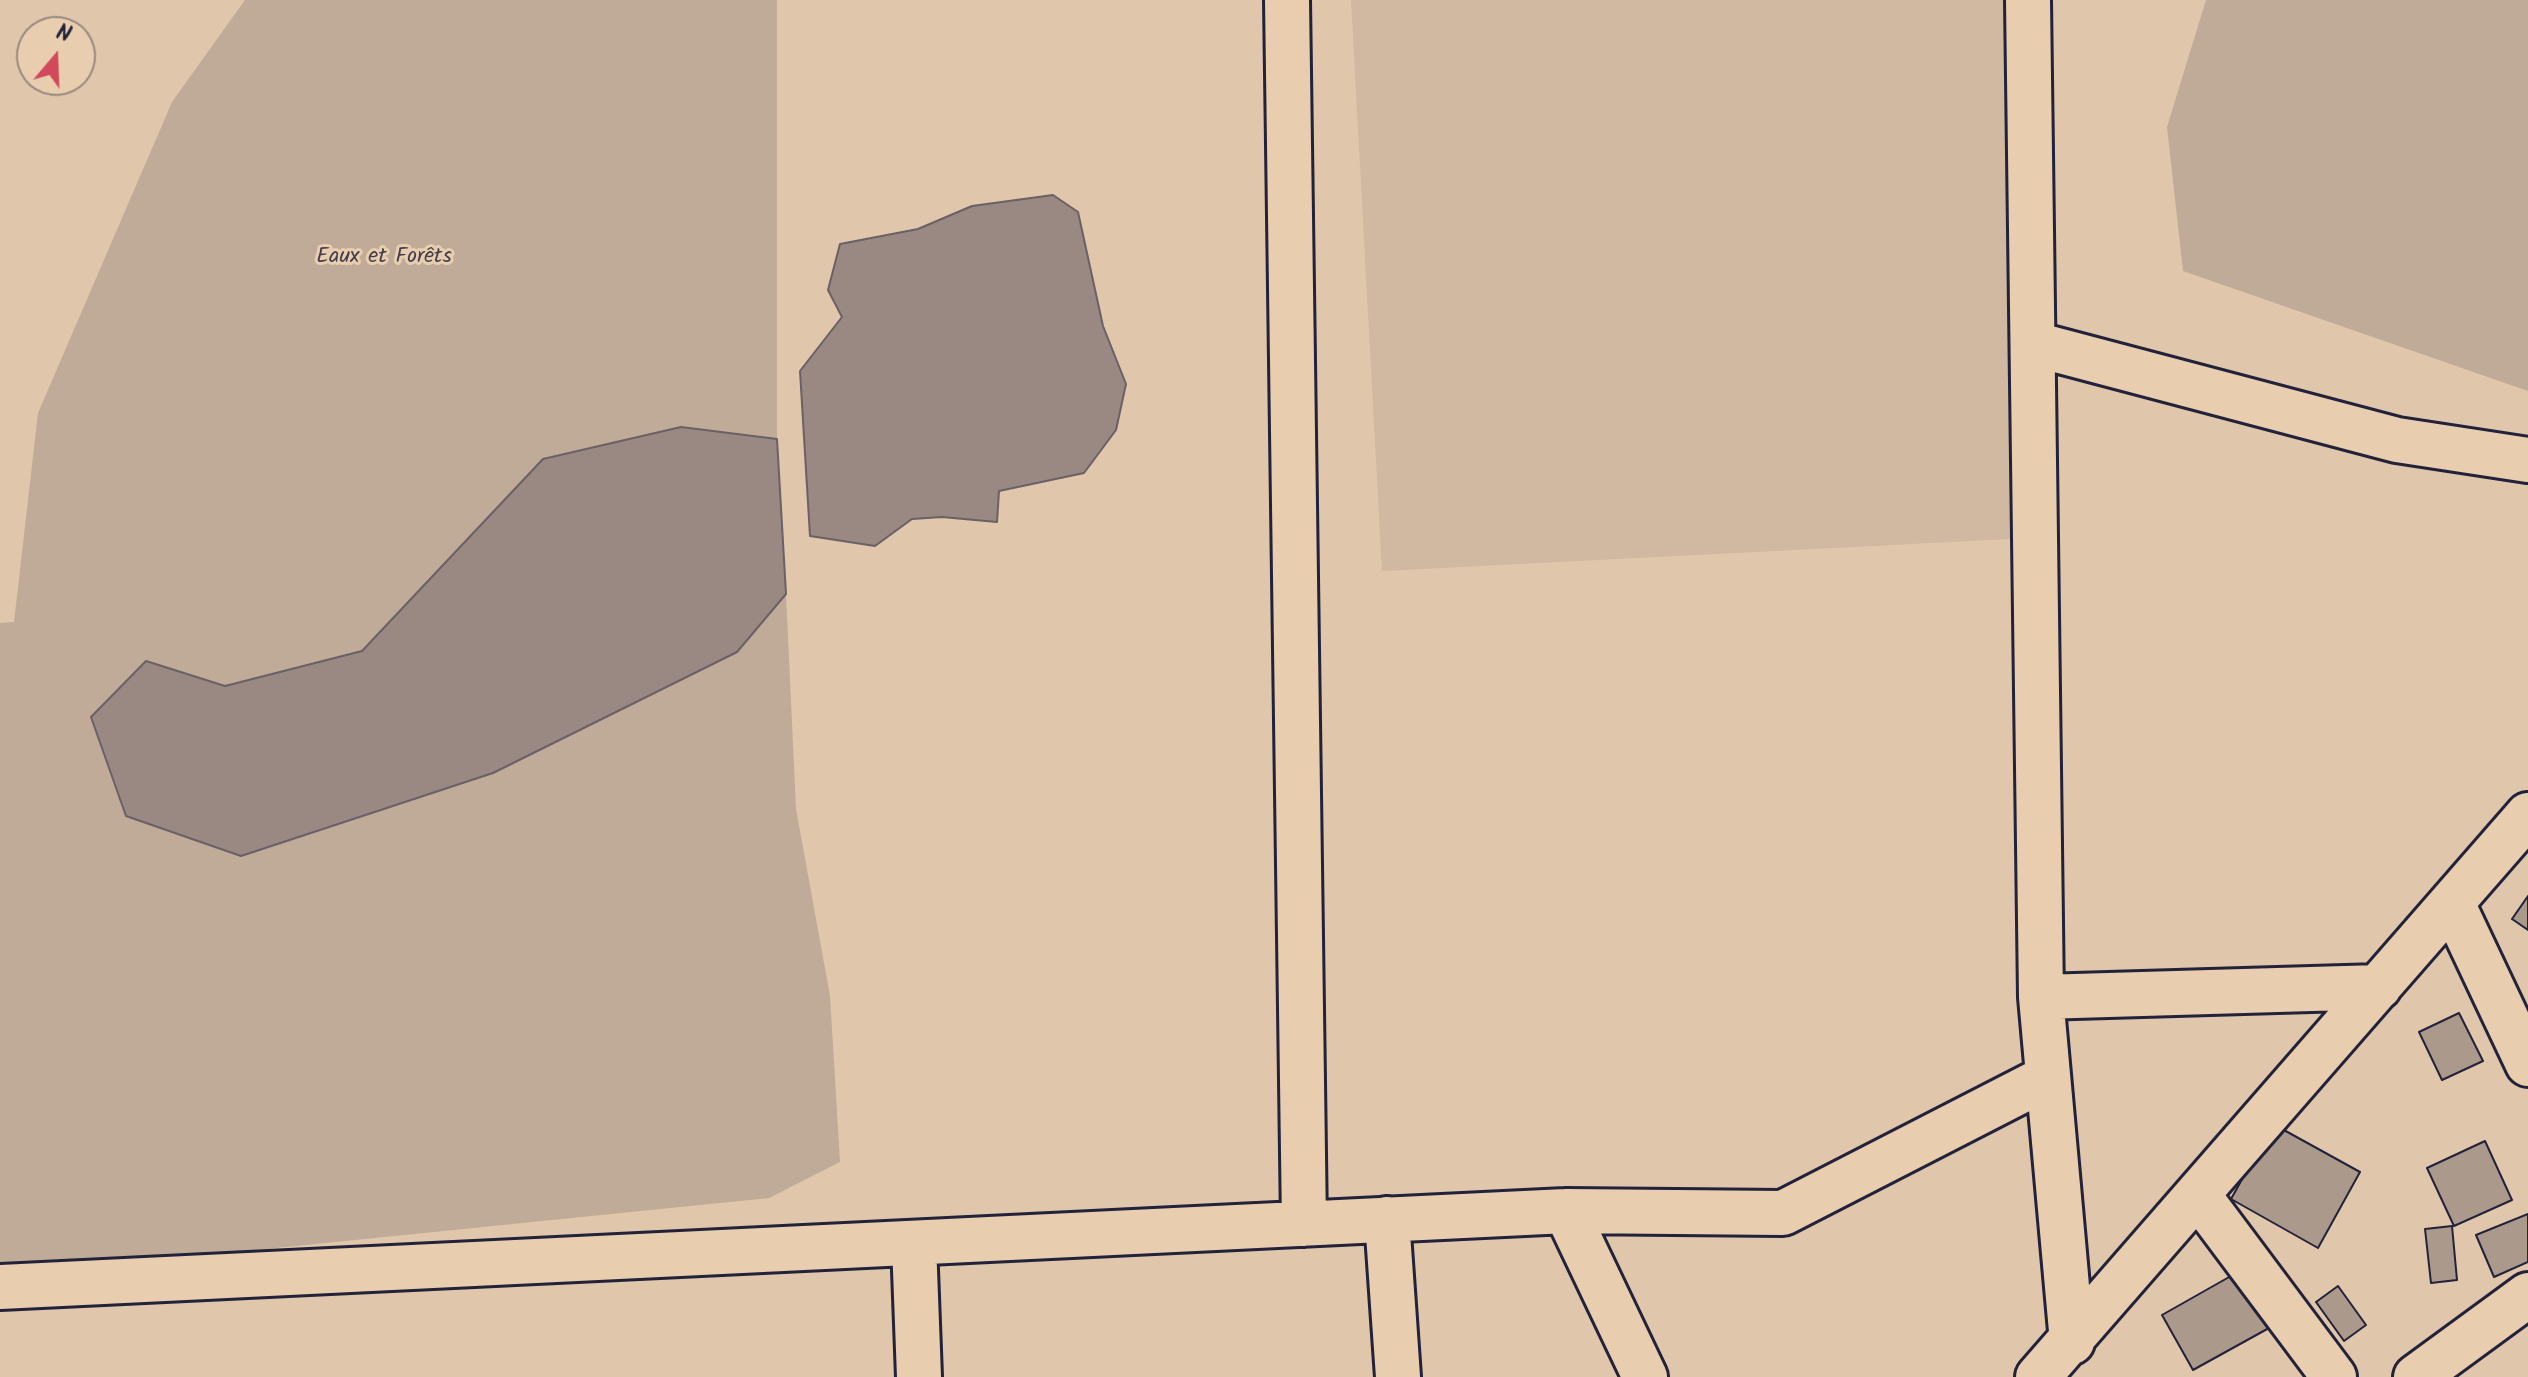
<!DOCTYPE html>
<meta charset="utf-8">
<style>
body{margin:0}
#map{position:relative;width:2528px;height:1377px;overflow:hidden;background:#e0c6aa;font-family:Kalam,sans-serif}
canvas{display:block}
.north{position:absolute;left:16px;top:16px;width:80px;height:80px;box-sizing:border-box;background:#e8cdaf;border:2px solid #998981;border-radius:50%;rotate:19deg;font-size:22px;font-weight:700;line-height:32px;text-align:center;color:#22223b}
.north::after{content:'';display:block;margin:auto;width:28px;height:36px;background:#d1495b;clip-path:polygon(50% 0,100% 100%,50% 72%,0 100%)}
</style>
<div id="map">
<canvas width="2528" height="1377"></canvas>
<div class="north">N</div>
</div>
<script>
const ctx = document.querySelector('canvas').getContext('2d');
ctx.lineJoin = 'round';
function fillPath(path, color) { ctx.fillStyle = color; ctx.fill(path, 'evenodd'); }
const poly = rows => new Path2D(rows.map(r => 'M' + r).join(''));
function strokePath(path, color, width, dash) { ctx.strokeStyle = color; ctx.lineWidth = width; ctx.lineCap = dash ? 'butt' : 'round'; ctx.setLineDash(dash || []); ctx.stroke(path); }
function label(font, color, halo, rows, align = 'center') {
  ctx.font = font + ' Kalam,sans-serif'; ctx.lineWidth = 6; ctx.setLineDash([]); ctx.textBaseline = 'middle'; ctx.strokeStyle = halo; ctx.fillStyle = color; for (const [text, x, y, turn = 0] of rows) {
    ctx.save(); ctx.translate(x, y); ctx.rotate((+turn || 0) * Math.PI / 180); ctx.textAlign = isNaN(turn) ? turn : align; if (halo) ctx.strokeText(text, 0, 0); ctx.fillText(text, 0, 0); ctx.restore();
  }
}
const built = poly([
 [1351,0,2027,0,2010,539,1382,571]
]);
const green = poly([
 [245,0,777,0,777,439,681,427,543,459,362,651,225,686,146,662,91,718,737,652,786,594,796,809,830,996,840,1162,769,1198,0,1276,0,623,14,622,38,413,172,102],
 [2206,0,2528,0,2528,391,2183,271,2167,127]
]);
const water = poly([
 [1053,195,1078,212,1103,326,1126,384,1116,430,1084,473,999,491,997,522,942,517,912,519,875,546,810,536,800,371,842,317,828,290,840,244,918,229,972,206,1053,195],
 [681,427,777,439,786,594,737,652,493,773,241,856,126,816,91,717,146,661,225,686,362,651,543,459,681,427]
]);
const building = poly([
 [2528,896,2528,930,2512,919,2528,896],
 [2459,1013,2483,1061,2442,1080,2419,1032,2459,1013],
 [2273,1124,2360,1172,2318,1248,2231,1199,2273,1124],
 [2485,1141,2512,1200,2454,1226,2427,1168,2485,1141],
 [2528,1214,2528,1262,2494,1277,2476,1235,2528,1214],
 [2452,1226,2457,1280,2431,1283,2425,1229,2452,1226],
 [2238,1272,2269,1328,2193,1370,2162,1315,2238,1272],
 [2338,1286,2366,1325,2344,1341,2316,1302,2338,1286]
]);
const minor = poly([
 [1287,0,1304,1224],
 [2028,0,2041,997,2072,1342],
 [2034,344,2397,440,2528,460],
 [2452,903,2528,1064],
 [2041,997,2379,987],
 [2198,1195,2334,1377],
 [1566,1211,1645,1377],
 [1387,1219,1398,1377],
 [914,1243,919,1377],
 [0,1287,1566,1211,1783,1213,2046,1078],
 [2038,1377,2528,815],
 [2416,1377,2528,1295]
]);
const parkNames = [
 ["Eaux et Forêts",384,258]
];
fillPath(built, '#d0b8a1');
fillPath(green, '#c0ab98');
fillPath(water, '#9a8982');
strokePath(water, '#6a6066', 2);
fillPath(building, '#ab998b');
strokePath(building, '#22223b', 2);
strokePath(minor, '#22223b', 50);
strokePath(minor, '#e8cdaf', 44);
label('22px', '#423d4e', '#e8cdaf', parkNames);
</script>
